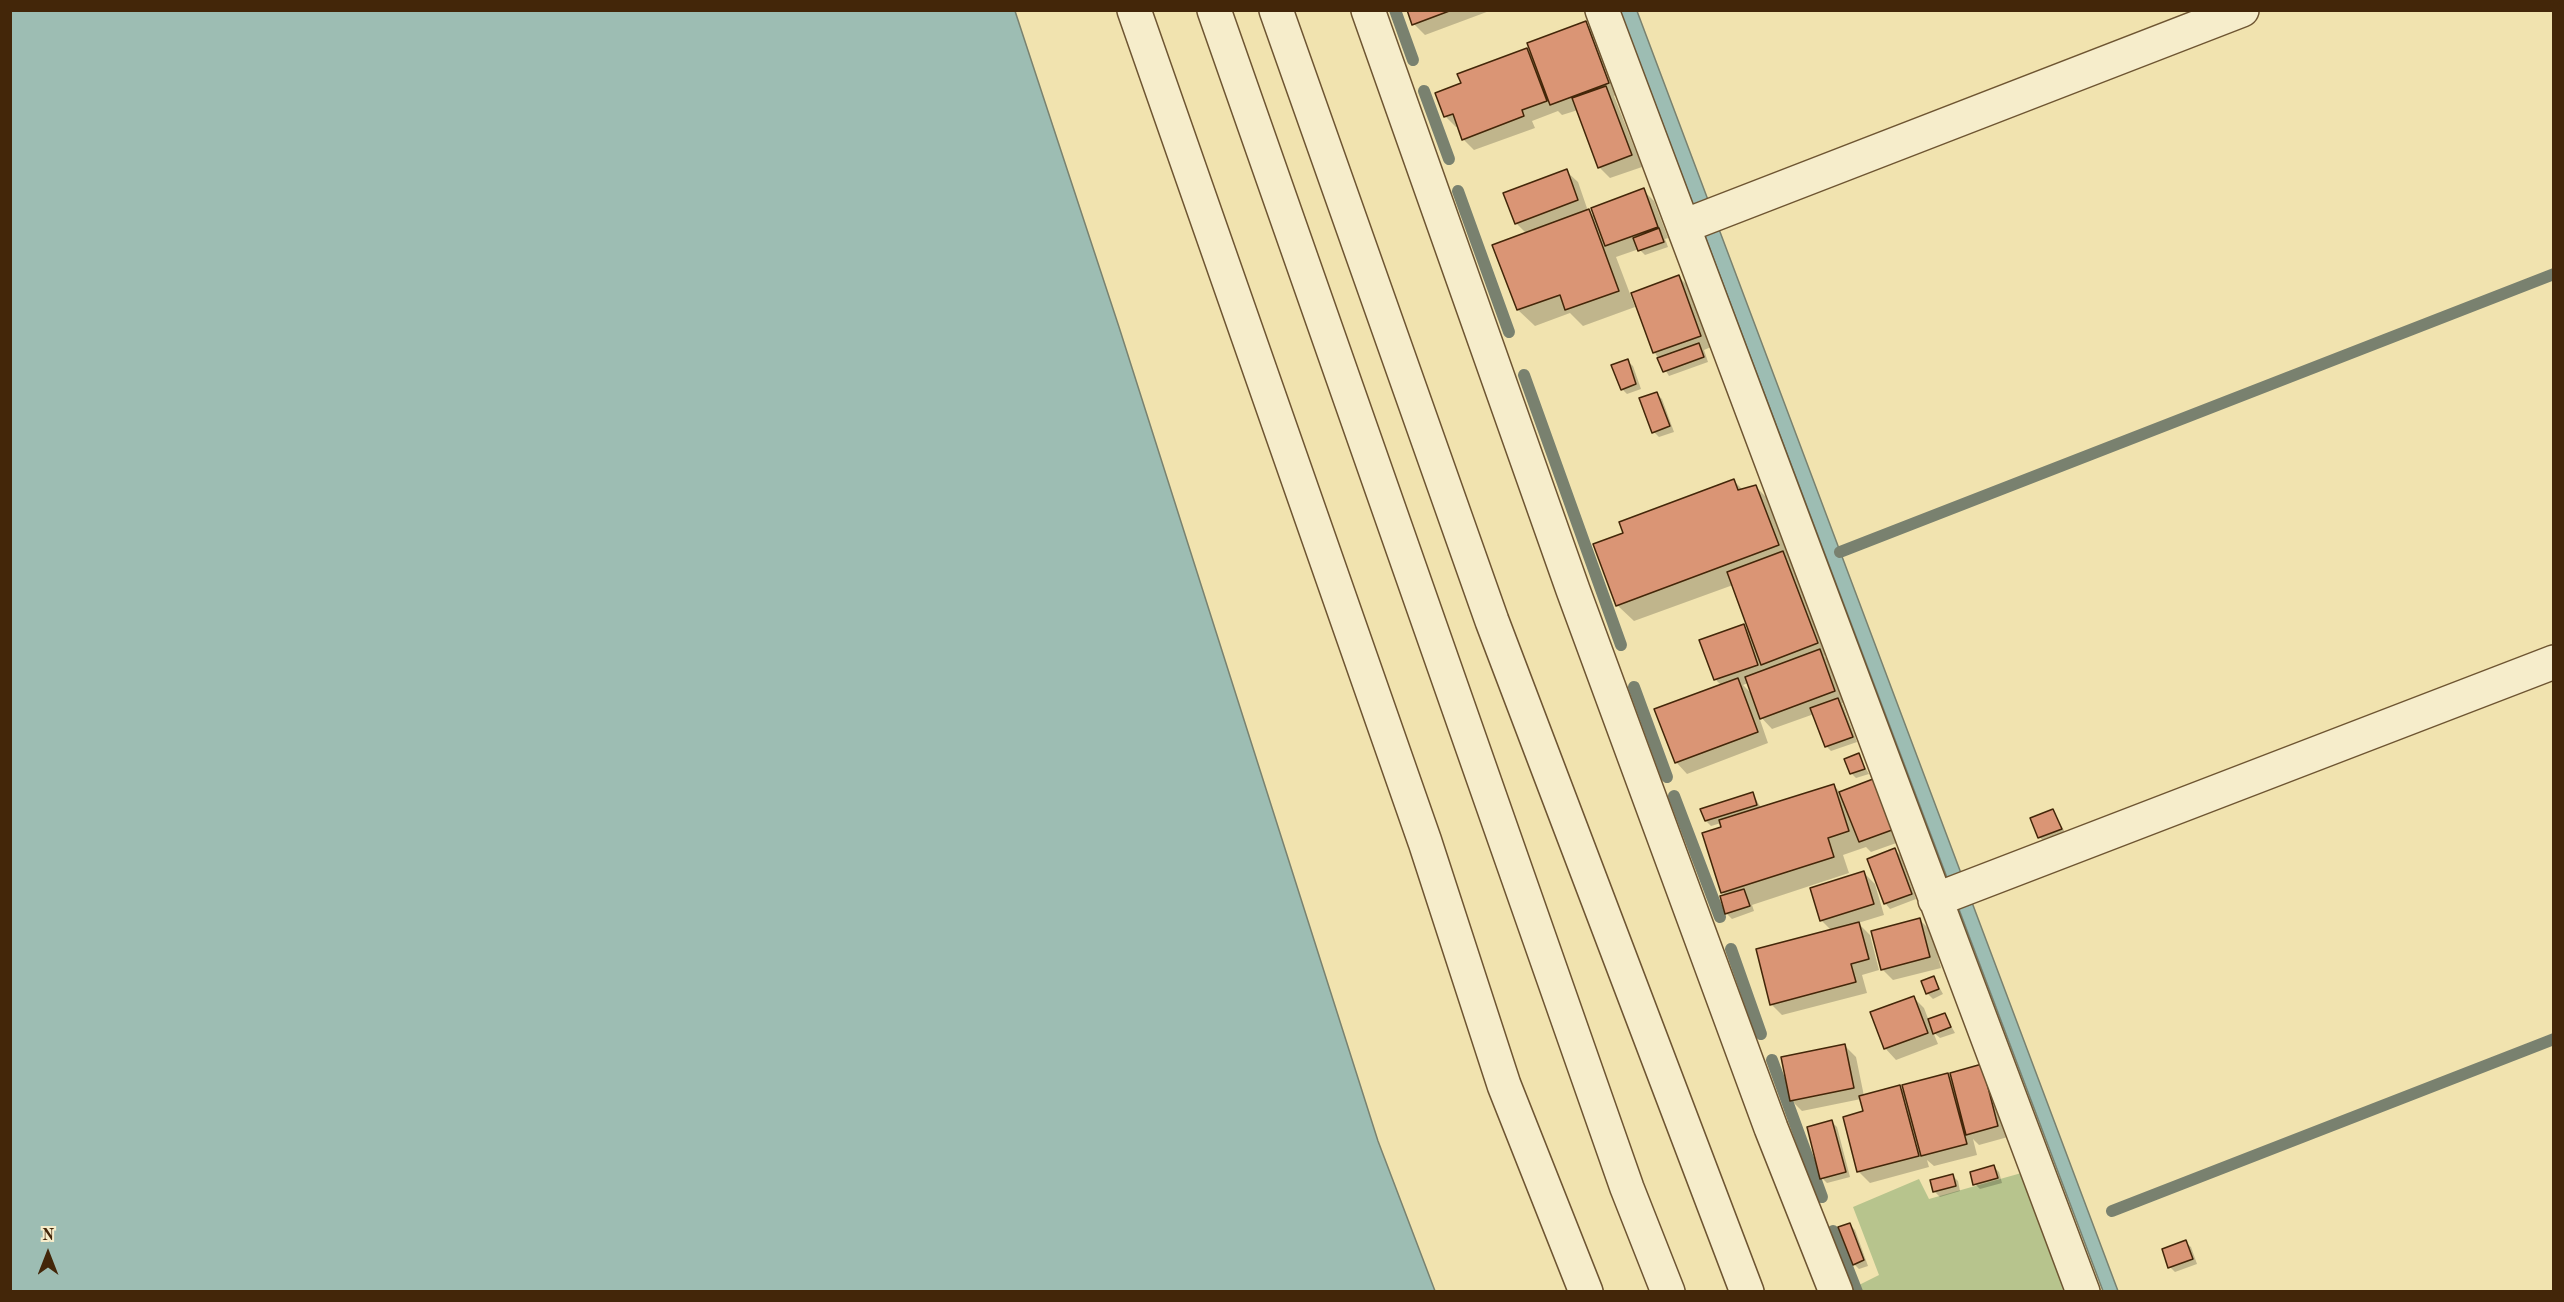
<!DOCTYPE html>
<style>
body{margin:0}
#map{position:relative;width:2564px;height:1302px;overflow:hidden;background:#f1e3af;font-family:"Old Standard TT",serif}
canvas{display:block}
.frame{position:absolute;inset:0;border:12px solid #432609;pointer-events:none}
.north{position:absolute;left:18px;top:1224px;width:60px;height:60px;-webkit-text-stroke:4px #f6edcb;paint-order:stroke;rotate:0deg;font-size:16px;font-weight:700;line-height:24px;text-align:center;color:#432609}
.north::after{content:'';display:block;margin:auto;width:21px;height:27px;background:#432609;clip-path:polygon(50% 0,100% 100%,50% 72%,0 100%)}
</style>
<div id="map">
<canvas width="2564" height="1302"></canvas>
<div class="frame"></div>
<div class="north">N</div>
</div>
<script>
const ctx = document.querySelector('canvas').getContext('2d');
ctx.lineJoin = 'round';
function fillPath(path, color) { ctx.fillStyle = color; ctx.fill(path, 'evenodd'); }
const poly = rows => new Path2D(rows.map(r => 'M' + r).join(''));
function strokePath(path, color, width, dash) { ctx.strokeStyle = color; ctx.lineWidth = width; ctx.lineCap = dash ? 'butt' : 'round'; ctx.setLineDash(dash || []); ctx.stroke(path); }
const green = poly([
 [2025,1172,2067,1291,1857,1291,1855,1287,1879,1275,1853,1207,1919,1179,1929,1199]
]);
const water = poly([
 [10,11,1015,11,1119,327,1378,1141,1435,1291,11,1291,10,11],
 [1620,11,1637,11,2118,1291,2103,1291,1620,11]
]);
const shadow = poly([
 [1408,10,1492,10,1425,35,1414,24],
 [1585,23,1597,34,1619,94,1614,96,1642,167,1610,178,1599,167,1578,110,1562,115,1558,111,1532,121,1535,128,1474,150,1463,139,1459,126,1456,127,1445,116,1463,84,1527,50,1533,56],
 [1566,171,1578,182,1588,211,1597,219,1643,190,1654,201,1668,238,1665,239,1668,247,1645,255,1639,249,1616,257,1635,307,1583,326,1570,313,1535,326,1518,310,1527,234,1516,223],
 [1679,277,1690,288,1711,347,1704,350,1708,362,1669,376,1655,353,1633,294],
 [1627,361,1633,366,1641,389,1627,394,1622,389],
 [1657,394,1662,399,1674,432,1659,437,1654,432],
 [1734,481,1743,490,1755,486,1772,503,1828,655,1824,656,1831,662,1845,702,1842,703,1857,742,1831,751,1826,746,1814,714,1772,729,1758,714,1768,743,1687,774,1676,762,1722,686,1716,680,1701,641,1743,625,1751,633,1733,585,1634,621,1617,605,1625,534],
 [1748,683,1753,695,1743,685],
 [1858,755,1869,774,1856,778,1851,773],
 [1873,781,1902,841,1871,852,1866,847,1843,855,1849,873,1752,905,1754,911,1732,919,1726,913,1726,896,1722,892,1723,828,1721,823,1711,826,1706,821,1753,794,1761,808,1833,785,1841,793],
 [2053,811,2066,834,2045,842,2039,837],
 [1895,850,1900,855,1916,899,1890,909,1885,903],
 [1864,873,1875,884,1884,915,1858,923,1870,935,1879,970,1862,975,1867,993,1782,1015,1771,1004,1832,931,1821,920],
 [1920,920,1931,931,1941,968,1893,980,1882,969],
 [1934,978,1943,994,1933,999,1927,993],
 [1913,997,1924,1008,1929,1021,1945,1015,1955,1033,1940,1038,1933,1032,1938,1044,1896,1060,1885,1048],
 [1845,1046,1856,1057,1864,1096,1899,1087,1906,1093,1948,1075,1953,1080,1982,1066,2008,1137,1979,1145,1973,1139,1977,1155,1934,1166,1927,1160,1929,1167,1870,1183,1859,1172,1845,1118,1865,1113,1861,1099,1802,1111,1791,1100],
 [1832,1122,1837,1127,1850,1177,1827,1183,1822,1178],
 [1994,1167,1999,1172,2002,1183,1980,1189,1975,1184],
 [1953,1176,1958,1181,1960,1191,1940,1197,1934,1191],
 [1849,1224,1855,1230,1868,1266,1859,1269,1854,1264],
 [2185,1242,2191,1247,2197,1264,2175,1272,2170,1267]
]);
const stream = poly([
 [1395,10,1413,60],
 [1424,91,1449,159],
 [1458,191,1509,332],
 [1524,375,1621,645],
 [1840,552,2554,274],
 [1634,687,1667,777],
 [1674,796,1720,917],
 [1731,949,1761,1034],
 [1772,1060,1822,1197],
 [2112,1211,2554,1039],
 [1833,1231,1857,1292]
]);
const building = poly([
 [1407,10,1452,10,1412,25,1407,10],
 [1586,21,1609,83,1550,105,1527,43,1586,21],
 [1527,48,1547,101,1522,110,1524,116,1462,140,1453,114,1444,117,1435,93,1461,83,1457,74,1527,48],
 [1606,86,1632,155,1598,168,1572,98,1606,86],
 [1567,169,1578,200,1515,224,1503,193,1567,169],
 [1644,188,1658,227,1605,246,1591,208,1644,188],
 [1589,209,1619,291,1565,310,1560,295,1517,310,1492,245,1589,209],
 [1659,228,1664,242,1638,251,1633,238,1659,228],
 [1679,275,1701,336,1653,353,1631,293,1679,275],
 [1699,343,1704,357,1663,372,1657,358,1699,343],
 [1628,359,1636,384,1621,390,1611,365,1628,359],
 [1657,392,1670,426,1652,433,1639,398,1657,392],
 [1734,479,1738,490,1756,485,1779,545,1616,606,1593,544,1623,533,1619,522,1734,479],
 [1783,551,1818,643,1761,665,1727,572,1783,551],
 [1744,624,1758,665,1714,680,1699,640,1744,624],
 [1820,649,1835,691,1760,719,1745,677,1820,649],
 [1738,678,1758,732,1675,763,1654,709,1738,678],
 [1838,698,1853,737,1825,747,1810,708,1838,698],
 [1859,753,1865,769,1850,774,1844,759,1859,753],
 [1873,779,1892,830,1859,842,1839,792,1873,779],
 [1834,784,1849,831,1828,838,1834,857,1721,893,1702,833,1721,827,1719,820,1834,784],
 [1753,792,1757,805,1705,821,1700,809,1753,792],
 [2053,809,2062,829,2038,838,2030,818,2053,809],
 [1895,848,1912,894,1884,904,1867,859,1895,848],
 [1864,871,1874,904,1820,921,1810,888,1864,871],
 [1744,889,1750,906,1725,914,1720,896,1744,889],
 [1920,918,1930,957,1881,970,1871,931,1920,918],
 [1859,922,1869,959,1851,964,1856,982,1770,1005,1756,949,1859,922],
 [1934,976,1939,989,1926,994,1921,981,1934,976],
 [1914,996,1928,1033,1884,1049,1870,1012,1914,996],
 [1945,1013,1951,1027,1933,1034,1928,1019,1945,1013],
 [1845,1044,1854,1088,1790,1101,1781,1057,1845,1044],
 [1982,1064,1998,1126,1966,1135,1950,1073,1982,1064],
 [1948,1073,1967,1144,1921,1156,1902,1085,1948,1073],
 [1900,1085,1919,1156,1857,1172,1843,1117,1863,1111,1859,1096,1900,1085],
 [1832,1120,1846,1172,1820,1179,1807,1127,1832,1120],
 [1994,1165,1998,1178,1973,1185,1970,1172,1994,1165],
 [1953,1174,1956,1186,1933,1192,1930,1180,1953,1174],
 [1850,1223,1864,1260,1853,1265,1838,1227,1850,1223],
 [2186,1240,2193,1259,2168,1268,2162,1249,2186,1240]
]);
const minor = poly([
 [1134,10,1425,842,1504,1085,1586,1292],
 [1214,10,1627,1188,1668,1292],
 [1276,10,1492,621,1747,1292],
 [1368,10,1573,590,1771,1128,1836,1292],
 [1602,10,2083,1292],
 [1684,226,2242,10],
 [1935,900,2554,662]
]);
fillPath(green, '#b7c48d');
fillPath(water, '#9dbdb3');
strokePath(water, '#79816f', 1.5);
fillPath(shadow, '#0003');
strokePath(stream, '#79816f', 12);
fillPath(building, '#da9575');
strokePath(building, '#432609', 1.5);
strokePath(minor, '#6e5532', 36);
strokePath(minor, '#f6edcb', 33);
</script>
